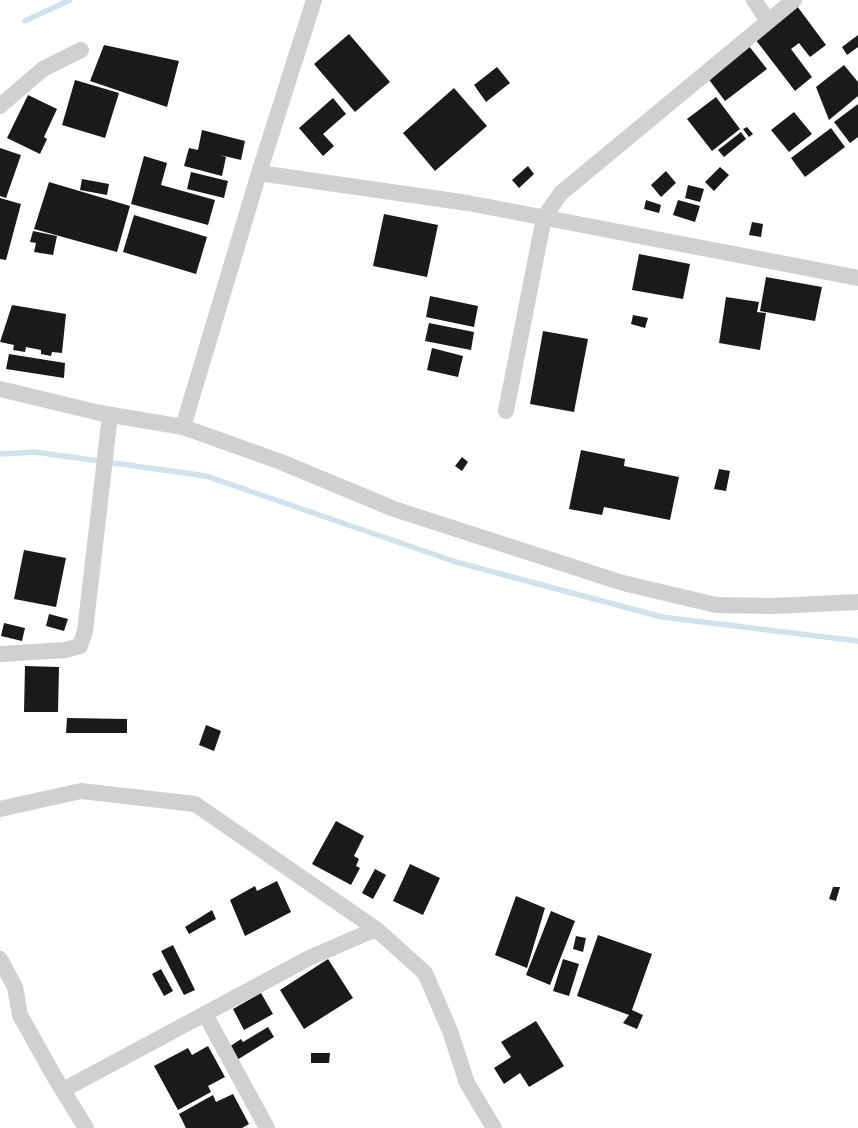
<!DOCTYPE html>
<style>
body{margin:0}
canvas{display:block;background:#fff}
</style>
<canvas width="858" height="1128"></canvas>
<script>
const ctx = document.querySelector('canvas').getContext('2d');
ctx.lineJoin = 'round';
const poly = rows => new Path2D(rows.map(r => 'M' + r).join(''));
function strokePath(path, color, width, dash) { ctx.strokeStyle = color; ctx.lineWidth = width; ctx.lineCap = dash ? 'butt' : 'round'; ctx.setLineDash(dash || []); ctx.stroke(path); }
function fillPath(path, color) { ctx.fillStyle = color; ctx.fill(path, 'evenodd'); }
const stream = poly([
 [25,21,70,0],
 [0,454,35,452,206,476,456,562,662,617,858,641]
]);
const building = poly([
 [794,2,826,45,810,57,799,43,791,49,812,77,795,91,752,35],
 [349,34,390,82,355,112,314,64],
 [858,35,858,47,847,55,842,47],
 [745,41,767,69,725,101,704,73],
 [104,45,179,61,167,107,90,81],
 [844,65,858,82,858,96,829,120,816,87],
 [497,67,510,83,486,102,474,85],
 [75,80,119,93,105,138,62,125],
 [454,88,487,126,435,171,403,133],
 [28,95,57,109,44,137,47,139,40,154,7,138],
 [716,97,740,129,712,151,687,119],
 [333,98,346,114,323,134,334,146,323,156,299,128],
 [858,104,858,137,850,143,834,122],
 [794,112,812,134,789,152,771,130],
 [747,127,753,134,749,137,743,129],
 [831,128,845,147,805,177,791,158],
 [202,130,245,141,241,160,220,155,226,157,222,176,184,166,189,148,198,150],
 [741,132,746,139,724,157,718,150],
 [0,148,21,155,6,198,0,196],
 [144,156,167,163,161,185,215,200,208,225,131,204],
 [528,166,534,174,519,188,512,180],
 [720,167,729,175,714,191,705,182],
 [666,171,676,183,661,197,651,185],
 [191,172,228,181,224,198,187,189],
 [82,179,109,184,107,195,80,190],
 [49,182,130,206,117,252,34,229],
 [688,185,704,189,700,202,685,198],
 [0,198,21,204,6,260,0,259],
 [646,200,661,205,659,213,644,209],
 [678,200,700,206,695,222,673,215],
 [384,214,438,225,427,277,373,266],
 [134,215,207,237,196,274,123,252],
 [752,222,763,224,761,237,749,235],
 [33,231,57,236,53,255,34,252,36,243,30,242],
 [639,254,690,264,683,299,632,290],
 [766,277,822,287,815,321,760,311],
 [430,296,478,306,474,327,426,317],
 [726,297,759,302,757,312,766,313,760,350,719,343],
 [12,305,66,314,62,353,52,352,51,356,41,354,41,350,26,347,25,352,13,350,14,345,0,342],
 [633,315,648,318,645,328,631,324],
 [429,323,474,332,471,350,425,341],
 [543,331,588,339,574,412,530,404],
 [432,348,463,356,458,377,427,370],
 [9,354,65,363,64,378,6,369],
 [581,450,625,459,624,466,679,477,670,520,604,507,602,515,569,509],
 [462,457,468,462,462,471,455,466],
 [719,469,730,471,726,491,714,489],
 [24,550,66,558,56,607,14,599],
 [49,614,68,619,64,631,46,626],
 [4,623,25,628,22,641,1,636],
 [25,666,59,667,58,712,24,712],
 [67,718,127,719,127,733,66,733],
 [206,725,221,731,214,751,199,745],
 [336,821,364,836,354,856,359,859,356,866,360,868,351,885,312,864],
 [410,864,440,878,423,915,393,901],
 [375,869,386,875,373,899,362,893],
 [277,881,291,912,245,936,230,900,255,886,257,891],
 [833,887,840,887,836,901,829,899],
 [516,896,545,908,527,968,495,955],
 [212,910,216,919,189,934,185,927],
 [551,911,575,921,550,985,526,975],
 [598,935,652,954,632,1010,643,1015,637,1029,623,1023,629,1015,577,996],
 [576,936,586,938,583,952,573,949],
 [173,945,195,990,184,995,161,951],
 [328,959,353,998,304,1029,280,990],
 [563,959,579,964,569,996,553,991],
 [161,969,173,991,164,996,152,974],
 [261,993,273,1014,244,1030,233,1009],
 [536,1021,564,1066,529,1087,520,1073,504,1084,494,1068,511,1057,501,1042],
 [268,1027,274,1037,237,1060,229,1047,241,1039,243,1042],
 [208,1046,225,1077,208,1086,211,1092,178,1110,154,1066,188,1048,192,1055],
 [311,1053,330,1053,329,1063,311,1063],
 [233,1094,249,1124,242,1128,186,1128,179,1114,213,1095,216,1102]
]);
const street = poly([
 [754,0,768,21],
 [0,106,43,69,81,50],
 [259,173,468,203,858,278],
 [0,389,100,413,183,427,281,462,394,509,623,583,716,605,773,606,858,602],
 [506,411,544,217,561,193,794,0],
 [183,427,259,173,314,0],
 [0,654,65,650,80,646,85,631,110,415],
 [0,809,81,791,195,804,376,929,425,973,450,1031,467,1083,494,1128],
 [0,959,15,987,20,1015,54,1076,86,1128],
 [205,1014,267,1128],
 [63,1090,309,958,376,929]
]);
strokePath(stream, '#cfe2ee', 5.5);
fillPath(building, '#1a1a1a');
strokePath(street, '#d0d0d0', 16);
</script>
